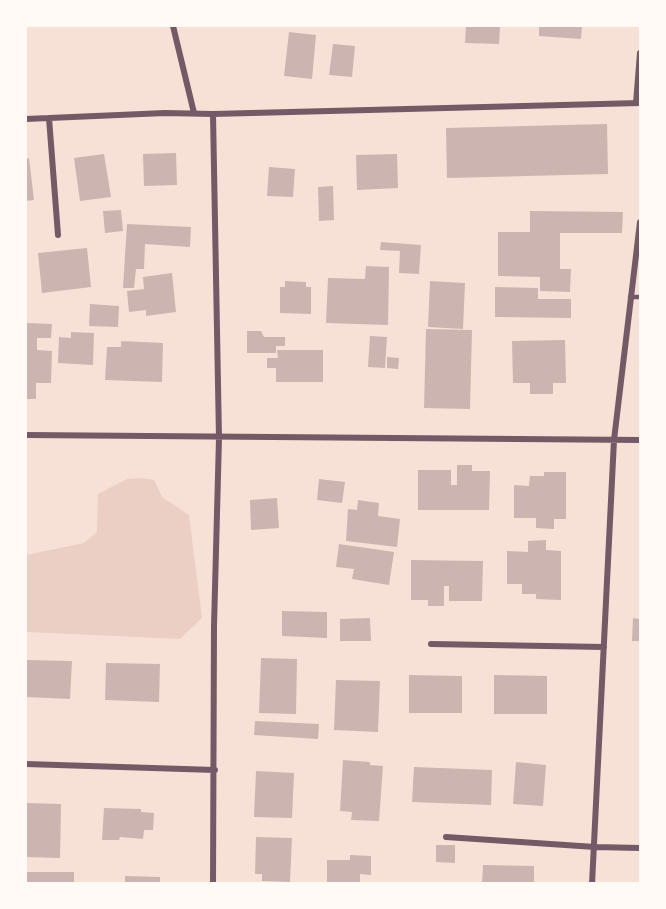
<!DOCTYPE html>
<style>
body{margin:0}
#map{position:relative;width:666px;height:909px;overflow:hidden;background:#f7e1d7;font-family:"PT Sans",sans-serif}
canvas{display:block}
.frame{position:absolute;inset:0;border:27px solid #fffaf5;pointer-events:none}
</style>
<div id="map">
<canvas width="666" height="909"></canvas>
<div class="frame"></div>
</div>
<script>
const ctx = document.querySelector('canvas').getContext('2d');
ctx.lineJoin = 'round';
function fillPath(path, color) { ctx.fillStyle = color; ctx.fill(path, 'evenodd'); }
const poly = rows => new Path2D(rows.map(r => 'M' + r).join(''));
function strokePath(path, color, width, dash) { ctx.strokeStyle = color; ctx.lineWidth = width; ctx.lineCap = dash ? 'butt' : 'round'; ctx.setLineDash(dash || []); ctx.stroke(path); }
const green = poly([
 [142,478,154,480,162,497,189,515,202,618,180,639,26,632,26,555,84,543,97,532,98,494,127,479]
]);
const building = poly([
 [466,26,500,26,499,44,465,43],
 [539,26,582,26,581,39,539,36],
 [289,32,316,35,312,79,284,76],
 [333,44,355,46,352,77,329,75],
 [607,124,608,174,447,178,446,128],
 [176,153,177,185,144,186,143,154],
 [104,154,111,197,80,201,74,158],
 [397,154,398,188,357,190,356,155],
 [29,158,34,200,26,201,26,159],
 [269,167,295,169,293,197,267,196],
 [333,186,334,220,319,221,318,187],
 [121,210,123,231,105,233,103,211],
 [530,211,623,212,622,233,560,233,560,269,571,269,570,292,540,291,540,277,498,276,498,232,530,232],
 [127,224,191,227,190,247,145,244,144,269,136,269,134,288,123,288],
 [381,242,421,245,419,274,399,273,400,251,380,250],
 [87,248,91,287,42,293,38,253],
 [366,266,389,267,388,325,326,323,328,278,365,279],
 [172,273,176,312,146,316,146,310,129,312,127,291,144,289,143,277],
 [285,281,306,282,306,287,311,287,311,314,280,313,280,287,285,287],
 [430,281,465,283,463,329,428,327],
 [495,287,538,288,538,299,571,299,571,318,495,317],
 [90,304,119,306,118,327,89,326],
 [26,323,52,324,51,338,37,338,37,350,52,351,51,383,36,383,36,399,26,399],
 [426,329,472,330,470,409,424,408],
 [247,331,261,331,264,337,285,337,285,346,276,346,276,353,247,353],
 [71,332,94,333,93,365,58,363,59,337,71,338],
 [370,336,387,337,385,368,368,367],
 [565,340,566,383,553,383,553,394,530,394,530,383,513,383,512,341],
 [121,341,163,343,162,382,105,380,107,347,121,347],
 [277,350,323,350,323,382,276,382,276,368,267,368,267,358,278,358],
 [387,357,399,358,398,369,387,368],
 [457,465,472,465,472,471,490,471,489,510,418,510,418,470,451,470,451,485,457,485],
 [544,472,566,472,566,519,554,519,554,529,536,528,536,518,514,518,514,485,529,486,530,476,544,476],
 [319,479,345,482,342,503,317,500],
 [277,498,279,528,251,530,250,500],
 [358,500,379,503,378,516,400,519,397,547,346,541,348,509,357,510],
 [546,540,546,550,561,551,561,600,536,599,536,594,522,594,522,584,507,584,507,551,528,552,528,541],
 [339,544,394,552,389,585,352,579,354,569,336,567],
 [411,560,483,561,482,601,449,601,449,586,444,586,444,606,428,606,428,600,411,600],
 [282,611,327,612,327,638,282,636],
 [370,618,371,641,340,641,340,619],
 [633,618,640,619,640,641,632,641],
 [261,658,297,659,296,714,259,713],
 [26,660,72,661,70,699,26,697],
 [106,663,160,664,159,702,105,700],
 [409,675,462,676,462,713,409,713],
 [494,675,547,676,547,714,494,714],
 [336,680,380,681,378,732,334,730],
 [255,721,319,724,318,739,254,735],
 [343,760,370,762,370,765,383,766,379,821,351,820,352,812,340,811],
 [516,762,546,765,543,806,513,804],
 [414,767,492,770,491,805,412,802],
 [256,771,294,773,292,818,254,817],
 [26,803,61,804,60,858,26,857],
 [104,808,141,809,141,812,154,813,153,830,144,830,143,839,120,837,119,840,102,840],
 [256,837,292,838,290,882,262,881,262,874,255,874],
 [436,845,455,845,455,863,436,862],
 [350,855,371,856,371,875,360,874,360,884,327,884,327,860,350,860],
 [483,865,534,866,534,884,482,884],
 [26,872,74,872,74,884,26,884],
 [125,876,160,877,160,884,125,884]
]);
const service = poly([
 [630,297,640,297]
]);
const minor = poly([
 [173,26,194,113],
 [636,103,640,53],
 [213,114,219,438,214,626,213,884],
 [49,118,58,235],
 [26,119,165,113,213,114,640,103],
 [26,435,640,440],
 [431,644,604,647],
 [26,764,215,770],
 [446,837,595,847,640,848],
 [592,884,614,440,640,222]
]);
fillPath(green, '#ebcfc5');
fillPath(building, '#ccb4b1');
strokePath(service, '#755966', 4.5);
strokePath(minor, '#755966', 6);
</script>
